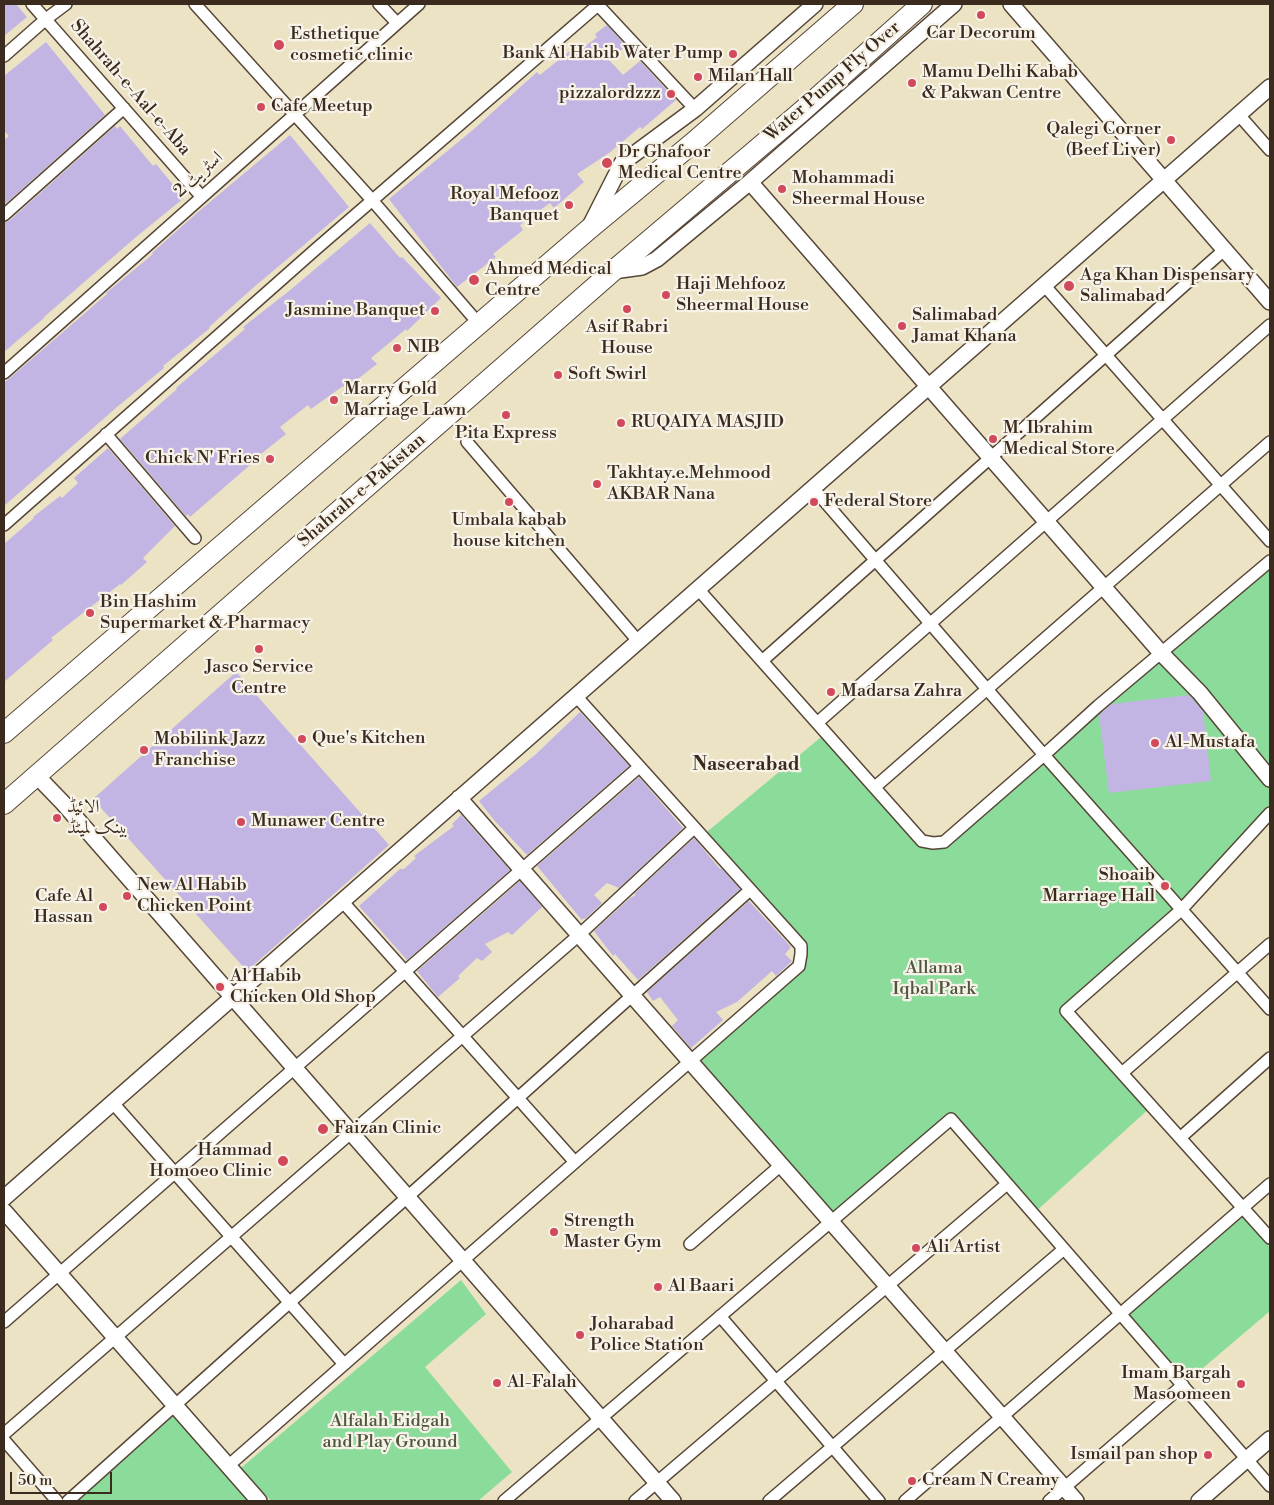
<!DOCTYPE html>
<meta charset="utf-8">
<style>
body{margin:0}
#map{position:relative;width:1274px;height:1505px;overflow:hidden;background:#ece3c4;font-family:"Libre Bodoni",serif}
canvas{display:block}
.frame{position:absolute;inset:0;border:5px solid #3b2a1e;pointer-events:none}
.scale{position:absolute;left:10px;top:1472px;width:102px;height:22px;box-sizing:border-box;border:2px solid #3b2a1e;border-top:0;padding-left:6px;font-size:15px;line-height:18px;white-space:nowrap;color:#3b2a1e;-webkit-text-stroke:4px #f7f3e8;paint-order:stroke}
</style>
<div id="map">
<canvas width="1274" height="1505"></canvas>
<div class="frame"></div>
<div class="scale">50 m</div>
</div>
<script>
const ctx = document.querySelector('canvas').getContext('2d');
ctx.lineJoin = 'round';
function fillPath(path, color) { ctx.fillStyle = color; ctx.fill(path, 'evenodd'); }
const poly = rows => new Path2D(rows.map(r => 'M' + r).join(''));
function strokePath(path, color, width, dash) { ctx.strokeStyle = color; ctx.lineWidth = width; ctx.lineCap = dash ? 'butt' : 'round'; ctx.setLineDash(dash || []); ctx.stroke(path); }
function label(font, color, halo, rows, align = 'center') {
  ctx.font = font + ' "Libre Bodoni",Amiri,serif'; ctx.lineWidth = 4.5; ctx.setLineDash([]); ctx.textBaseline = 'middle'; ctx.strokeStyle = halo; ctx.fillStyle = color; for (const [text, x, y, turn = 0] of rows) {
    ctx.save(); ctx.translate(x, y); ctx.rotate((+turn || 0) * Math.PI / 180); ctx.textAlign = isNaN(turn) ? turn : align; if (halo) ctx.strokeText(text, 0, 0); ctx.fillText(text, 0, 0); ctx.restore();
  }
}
const green = poly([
 [1270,561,1270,813,1181,910,1066,1011,1152,1106,1033,1214,951,1119,831,1221,689,1060,799,966,801,954,702,836,826,733,922,841,944,842],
 [1244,1207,1270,1238,1270,1311,1183,1385,1121,1314],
 [461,1280,486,1314,425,1367,512,1472,478,1501,271,1501,241,1468],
 [175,1405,259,1501,68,1501]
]);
const building = poly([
 [4,4,16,4,27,17,4,36],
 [607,25,626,46,609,60,623,75,640,61,676,100,642,129,640,127,609,153,577,174,584,182,554,208,550,203,520,225,523,230,493,254,496,257,457,287,389,199,474,129,537,72,540,75,571,50,576,54,597,37,595,34],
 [46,42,105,115,4,205,4,140,9,136,4,131,4,76],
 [115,126,117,129,120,126,153,166,156,164,184,198,136,237,44,317,44,318,4,352,4,222,9,221],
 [290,135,349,207,254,287,209,327,210,328,163,366,164,368,117,407,4,506,4,383,107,294,106,293,153,254,152,253,198,212],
 [370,223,400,258,402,257,441,298,407,331,406,329,371,358,377,364,345,389,343,386,311,409,308,405,280,427,286,434,256,458,257,459,190,517,188,514,186,516,120,439,177,389,176,388,245,329,243,327,289,291],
 [108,448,175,526,143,558,147,562,121,585,120,584,51,638,53,640,4,682,4,544,34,518,33,517,60,496,62,498,78,483,74,478],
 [236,672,389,845,247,971,93,799],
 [1189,695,1203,711,1211,781,1109,793,1099,715,1111,704],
 [580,712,629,766,527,855,494,820,479,801,535,755],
 [639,777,683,828,619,888,607,883,594,895,602,903,585,919,584,918,582,920,537,866],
 [461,815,510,870,407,960,359,906,400,869,404,869,416,858,414,856,454,826,452,824],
 [694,838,720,869,721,868,740,889,638,980,615,954,613,956,594,931,630,898,636,895,634,894],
 [520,881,542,907,512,935,508,932,485,944,492,952,482,961,477,958,458,976,460,978,438,997,417,971],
 [749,901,791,947,785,954,792,961,776,976,772,971,737,1002,716,1012,723,1020,691,1048,672,1026,678,1020,660,997,653,1001,647,992]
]);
const street = poly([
 [32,4,201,196],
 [195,4,372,200,479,324],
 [379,4,397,23],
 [598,5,695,109],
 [4,56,46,19,66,4],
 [1239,115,1270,150],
 [4,215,124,108],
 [1044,285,1270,541],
 [4,373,419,4],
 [106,434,195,538],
 [467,442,638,641],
 [813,488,1044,755,1270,1009],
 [4,525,316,249,599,4],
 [698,589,922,841,933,843,944,842,1044,755,1098,706,1270,561],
 [762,661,1224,250],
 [817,723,1270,325],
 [875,787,1270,442],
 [1270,813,1181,910,1066,1011,1270,1238],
 [342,901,574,1161],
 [1122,1073,1270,944],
 [112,1102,344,1364],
 [1180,1138,1270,1058],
 [690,1244,781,1165],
 [720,1316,879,1501],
 [4,1322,639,767],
 [4,1434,579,935,694,828],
 [4,1440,57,1501],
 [228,1466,799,966,801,954,801,946,576,696],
 [68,1501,750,890],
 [504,1501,951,1119,1270,1486],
 [635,1501,1007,1184],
 [769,1501,1064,1249],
 [905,1501,1270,1184],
 [1049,1501,1183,1385]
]);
const secondary = poly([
 [1011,4,1270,302],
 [750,182,1162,654,1200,693,1270,779],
 [590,226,622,163,695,109,815,4],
 [613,271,642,267,657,259,750,182,954,4],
 [36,775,63,803,673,1501],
 [459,798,1076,1501],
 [4,1198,1270,87],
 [4,1211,259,1501],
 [1199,1501,1270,1439]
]);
const highway = poly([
 [4,733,588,230,694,142,853,4],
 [4,804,613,271,801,112,922,4]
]);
const markers = [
 [981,15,5,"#d1495b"],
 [279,45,6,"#d1495b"],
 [733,54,5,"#d1495b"],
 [698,77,5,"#d1495b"],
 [912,83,5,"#d1495b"],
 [671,94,5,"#d1495b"],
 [261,107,5,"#d1495b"],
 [1171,140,5,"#d1495b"],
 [607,163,6,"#d1495b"],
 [782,189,5,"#d1495b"],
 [569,205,5,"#d1495b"],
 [474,280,6,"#d1495b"],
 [1069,286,6,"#d1495b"],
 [666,295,5,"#d1495b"],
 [627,309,5,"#d1495b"],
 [435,311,5,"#d1495b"],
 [902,326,5,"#d1495b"],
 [397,348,5,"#d1495b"],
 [558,375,5,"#d1495b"],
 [334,400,5,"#d1495b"],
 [506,415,5,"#d1495b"],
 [621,423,5,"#d1495b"],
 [993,439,5,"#d1495b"],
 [270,459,5,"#d1495b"],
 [597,484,5,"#d1495b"],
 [509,502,5,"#d1495b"],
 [814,502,5,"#d1495b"],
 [90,613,5,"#d1495b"],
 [259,649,5,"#d1495b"],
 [831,692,5,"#d1495b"],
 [302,739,5,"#d1495b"],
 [1155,743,5,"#d1495b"],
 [144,750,5,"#d1495b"],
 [57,818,5,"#d1495b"],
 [241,822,5,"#d1495b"],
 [1165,886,5,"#d1495b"],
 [127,896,5,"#d1495b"],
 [103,907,5,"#d1495b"],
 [220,987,5,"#d1495b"],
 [323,1129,6,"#d1495b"],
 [283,1161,6,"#d1495b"],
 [554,1232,5,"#d1495b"],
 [916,1248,5,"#d1495b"],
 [658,1287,5,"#d1495b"],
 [580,1335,5,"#d1495b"],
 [497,1383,5,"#d1495b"],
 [1241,1384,5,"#d1495b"],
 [1208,1455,5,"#d1495b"],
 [912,1481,5,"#d1495b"]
];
const poiNames = [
 ["Car Decorum",981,34,"center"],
 ["Esthetique",290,35],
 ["cosmetic clinic",290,56],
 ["Bank Al Habib Water Pump",723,54,"right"],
 ["Mamu Delhi Kabab",922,73],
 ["& Pakwan Centre",922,94],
 ["Milan Hall",708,77],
 ["pizzalordzzz",661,94,"right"],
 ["Cafe Meetup",271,107],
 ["Qalegi Corner",1161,130,"right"],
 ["(Beef Liver)",1161,151,"right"],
 ["Dr Ghafoor",618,153],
 ["Medical Centre",618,174],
 ["Mohammadi",792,179],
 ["Sheermal House",792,200],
 ["Royal Mefooz",559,195,"right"],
 ["Banquet",559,216,"right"],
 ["Ahmed Medical",485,270],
 ["Centre",485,291],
 ["Aga Khan Dispensary",1080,276],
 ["Salimabad",1080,297],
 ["Haji Mehfooz",676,285],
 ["Sheermal House",676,306],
 ["Jasmine Banquet",425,311,"right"],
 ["Salimabad",912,316],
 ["Jamat Khana",912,337],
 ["Asif Rabri",627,328,"center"],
 ["House",627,349,"center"],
 ["NIB",407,348],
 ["Soft Swirl",568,375],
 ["Marry Gold",344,390],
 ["Marriage Lawn",344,411],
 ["RUQAIYA MASJID",631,423],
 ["M. Ibrahim",1003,429],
 ["Medical Store",1003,450],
 ["Pita Express",506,434,"center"],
 ["Chick N' Fries",260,459,"right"],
 ["Takhtay.e.Mehmood",607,474],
 ["AKBAR Nana",607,495],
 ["Federal Store",824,502],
 ["Umbala kabab",509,521,"center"],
 ["house kitchen",509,542,"center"],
 ["Bin Hashim",100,603],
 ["Supermarket & Pharmacy",100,624],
 ["Jasco Service",259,668,"center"],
 ["Centre",259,689,"center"],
 ["Madarsa Zahra",841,692],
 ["Que's Kitchen",312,739],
 ["Mobilink Jazz",154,740],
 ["Franchise",154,761],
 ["Al-Mustafa",1165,743],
 ["الائیڈ",67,808],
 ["بینک لمیٹڈ",67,829],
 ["Munawer Centre",251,822],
 ["Shoaib",1155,876,"right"],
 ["Marriage Hall",1155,897,"right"],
 ["New Al Habib",137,886],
 ["Chicken Point",137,907],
 ["Cafe Al",93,897,"right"],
 ["Hassan",93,918,"right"],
 ["Al Habib",230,977],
 ["Chicken Old Shop",230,998],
 ["Faizan Clinic",334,1129],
 ["Hammad",272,1151,"right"],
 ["Homoeo Clinic",272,1172,"right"],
 ["Strength",564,1222],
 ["Master Gym",564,1243],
 ["Ali Artist",926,1248],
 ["Al Baari",668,1287],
 ["Joharabad",590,1325],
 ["Police Station",590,1346],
 ["Imam Bargah",1231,1374,"right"],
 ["Masoomeen",1231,1395,"right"],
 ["Al-Falah",507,1383],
 ["Ismail pan shop",1198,1455,"right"],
 ["Cream N Creamy",922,1481]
];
const streetNames = [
 ["Water Pump Fly Over",833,82,-41],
 ["Shahrah-e-Aal-e-Aba",130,88,49],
 ["اسٹریٹ 2",199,175,-42],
 ["Shahrah-e-Pakistan",362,491,-41]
];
const parkNames = [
 ["Allama",934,969],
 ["Iqbal Park",934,990],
 ["Alfalah Eidgah",390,1422],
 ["and Play Ground",390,1443]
];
const neighbourhoodNames = [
 ["Naseerabad",746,765]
];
fillPath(green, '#8bdb9b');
fillPath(building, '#c2b4e3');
strokePath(street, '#564637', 14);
strokePath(secondary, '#564637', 18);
strokePath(highway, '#564637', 22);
strokePath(street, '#fff', 11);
strokePath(secondary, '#fff', 15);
strokePath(highway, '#fff', 20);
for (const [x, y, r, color] of markers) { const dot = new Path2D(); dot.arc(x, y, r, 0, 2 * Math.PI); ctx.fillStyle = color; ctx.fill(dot); strokePath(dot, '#f7f3e8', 2); }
label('18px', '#3b2a1e', '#f7f3e8', poiNames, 'left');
label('18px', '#3b2a1e', '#f7f3e8', streetNames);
label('18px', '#4f563d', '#f7f3e8', parkNames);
label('bold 19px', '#3b2a1e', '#f7f3e8', neighbourhoodNames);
</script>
